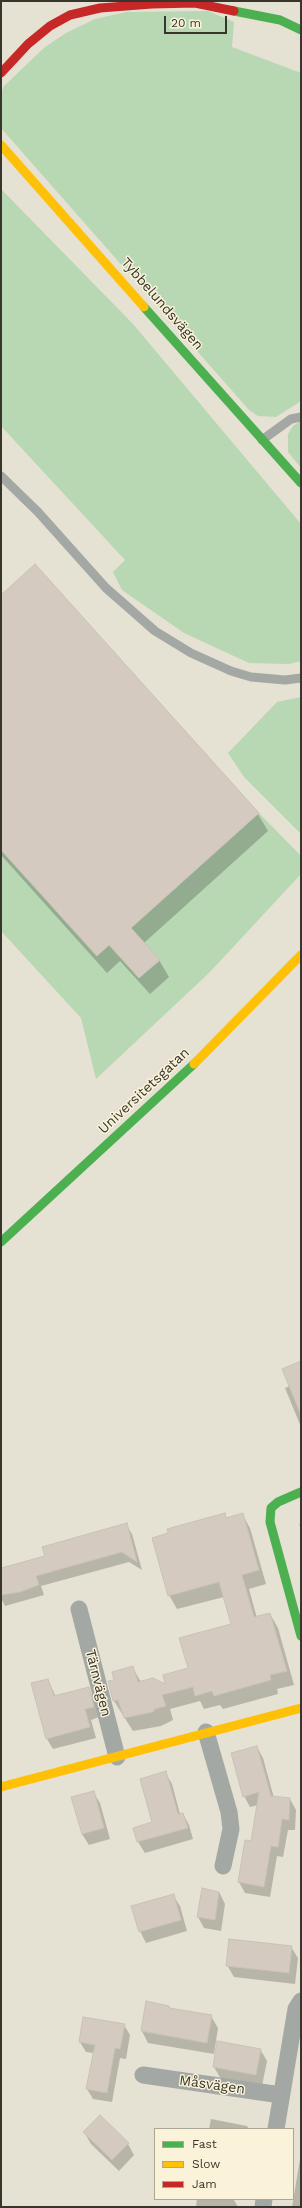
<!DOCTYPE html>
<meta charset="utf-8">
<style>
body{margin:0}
#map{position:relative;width:302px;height:2208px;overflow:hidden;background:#e5e1d3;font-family:"Work Sans",sans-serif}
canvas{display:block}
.frame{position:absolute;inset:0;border:2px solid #38362c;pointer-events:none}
.legend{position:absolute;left:154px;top:2128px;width:140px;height:72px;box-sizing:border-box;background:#faf3d9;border:1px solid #aca794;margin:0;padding:5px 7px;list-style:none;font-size:12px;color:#38362c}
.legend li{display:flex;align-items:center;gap:8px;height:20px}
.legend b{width:20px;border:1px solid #aca794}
.scale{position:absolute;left:164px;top:16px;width:63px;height:18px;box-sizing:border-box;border:2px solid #38362c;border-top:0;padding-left:5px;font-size:12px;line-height:14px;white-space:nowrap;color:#38362c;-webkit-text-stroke:3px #faf3d9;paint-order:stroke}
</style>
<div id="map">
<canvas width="302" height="2208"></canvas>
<div class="frame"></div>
<ul class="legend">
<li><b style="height:5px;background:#4caf50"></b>Fast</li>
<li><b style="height:5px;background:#ffc107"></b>Slow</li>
<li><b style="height:5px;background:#c62828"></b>Jam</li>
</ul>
<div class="scale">20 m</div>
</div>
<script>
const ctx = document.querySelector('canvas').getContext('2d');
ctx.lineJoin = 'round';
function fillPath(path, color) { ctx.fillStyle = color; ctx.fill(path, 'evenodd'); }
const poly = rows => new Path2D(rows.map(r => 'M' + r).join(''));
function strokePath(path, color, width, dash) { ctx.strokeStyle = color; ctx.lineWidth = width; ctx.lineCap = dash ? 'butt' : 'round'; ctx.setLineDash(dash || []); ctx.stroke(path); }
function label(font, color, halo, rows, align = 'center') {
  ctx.font = font + ' "Work Sans",sans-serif'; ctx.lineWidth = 3; ctx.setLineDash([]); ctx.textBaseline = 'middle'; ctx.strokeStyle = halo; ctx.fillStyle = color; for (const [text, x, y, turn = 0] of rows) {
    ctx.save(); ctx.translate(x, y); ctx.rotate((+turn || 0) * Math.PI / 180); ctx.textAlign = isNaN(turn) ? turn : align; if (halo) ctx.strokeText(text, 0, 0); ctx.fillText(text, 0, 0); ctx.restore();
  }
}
const green = poly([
 [208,11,234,22,232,47,301,73,301,401,276,417,258,416,249,410,1,128,1,93,4,86,45,47,66,33,95,19,126,12],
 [1,189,133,324,301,524,301,661,289,664,249,663,184,633,122,590,113,572,125,560,1,426],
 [301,421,301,468,288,452,288,434,293,426],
 [301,697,301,834,244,777,228,753,277,702],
 [259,813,301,856,301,874,210,972,96,1079,81,1018,1,931,1,850,96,956,109,945,139,978,160,960,131,928]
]);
const shadow = poly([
 [35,566,258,814,268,831,144,943,159,960,169,977,150,994,120,961,107,973,1,855,1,596],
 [301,1362,301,1427,285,1388,290,1386],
 [224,1514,227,1519,242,1514,250,1528,266,1584,249,1589,257,1618,270,1614,278,1628,294,1685,277,1689,278,1694,223,1709,220,1705,204,1709,200,1701,170,1709,173,1720,161,1726,133,1731,114,1701,115,1680,132,1667,141,1682,167,1686,189,1669,232,1625,224,1597,177,1609,169,1595],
 [301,1523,301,1529,299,1524],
 [126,1524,132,1534,142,1570,129,1562,41,1586,44,1595,5,1606,1,1598,1,1569,46,1556],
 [48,1680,56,1697,88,1688,94,1698,99,1717,91,1720,96,1738,53,1749,47,1739,32,1684],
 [257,1747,263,1758,274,1798,290,1799,296,1810,295,1830,288,1830,283,1857,277,1856,270,1897,245,1893,239,1882,246,1841,252,1842,258,1805,250,1807,244,1796],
 [165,1772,172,1784,180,1814,183,1814,189,1825,193,1839,145,1853,138,1842,134,1828,154,1823],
 [93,1792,100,1803,110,1839,89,1845,82,1834],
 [219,1892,225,1904,221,1931,204,1928,198,1917],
 [173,1895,180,1906,187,1931,146,1943,140,1931],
 [291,1947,298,1958,295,1984,234,1977,227,1965],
 [147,2002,169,2006,171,2010,211,2016,218,2028,214,2054,148,2043,142,2031],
 [124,2025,130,2035,126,2059,120,2058,112,2102,93,2099,87,2089,94,2053,86,2052,80,2042],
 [218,2042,260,2049,267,2061,262,2086,221,2079,214,2067],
 [211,2119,247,2126,249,2129,209,2129],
 [84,2132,128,2144,134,2155,119,2171,91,2144],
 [301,2153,301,2207,292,2207],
 [197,2199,234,2200,238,2207,196,2207]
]);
const building = poly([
 [35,564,259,813,131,928,160,960,139,978,109,945,97,956,1,850,1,595,35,564],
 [301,1361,301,1415,282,1369,301,1361],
 [225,1513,226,1518,243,1513,259,1570,242,1575,254,1617,270,1613,287,1671,270,1675,271,1680,214,1696,212,1691,195,1696,193,1687,162,1695,166,1706,155,1709,153,1712,124,1718,118,1700,113,1701,108,1681,114,1680,112,1672,133,1666,138,1682,153,1678,165,1684,163,1675,188,1668,179,1638,231,1624,219,1582,168,1596,152,1538,168,1533,167,1529,225,1513],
 [127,1523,137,1562,122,1552,36,1576,39,1585,20,1592,1,1595,1,1568,45,1556,42,1547,127,1523],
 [48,1679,54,1696,89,1687,94,1707,85,1709,90,1727,46,1739,31,1683,48,1679],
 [257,1746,271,1796,290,1798,289,1820,282,1819,278,1847,271,1846,264,1887,238,1882,245,1840,251,1841,259,1792,243,1797,231,1753,257,1746],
 [166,1771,178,1814,183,1813,188,1828,137,1842,133,1828,152,1822,140,1779,166,1771],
 [94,1791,104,1828,82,1834,71,1797,94,1791],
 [202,1888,219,1892,215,1920,197,1917,202,1888],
 [174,1894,181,1920,139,1932,131,1906,174,1894],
 [229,1939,292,1946,289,1973,226,1966,229,1939],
 [146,2001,169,2006,169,2008,212,2015,207,2043,141,2031,146,2001],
 [83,2017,125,2024,120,2049,115,2048,107,2093,86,2089,95,2045,79,2042,83,2017],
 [217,2041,261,2049,256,2075,213,2067,217,2041],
 [100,2115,129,2143,112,2160,83,2132,100,2115]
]);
const lane = poly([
 [262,440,291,419,301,417],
 [1,476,38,512,106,588,155,631,191,653,231,671,251,677,285,680,301,678]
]);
const street = poly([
 [79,1609,117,1757],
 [206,1732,229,1812,231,1829,223,1866],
 [143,2075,281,2095],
 [276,2129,296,2009,301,2001],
 [263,2207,264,2199]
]);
const fast = poly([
 [234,11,280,20,301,30],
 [144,307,301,483],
 [1,1242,194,1064],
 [301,1492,278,1502,271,1508,270,1522,301,1636]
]);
const slow = poly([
 [1,145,144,307],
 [194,1064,301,955],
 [1,1787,301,1708]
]);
const jam = poly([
 [1,73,28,44,50,26,70,15,100,8,152,4,195,3,234,11]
]);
const streetNames = [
 ["Tybbelundsvägen",162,304,49],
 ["Universitetsgatan",144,1091,-43],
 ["Tärnvägen",98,1683,76],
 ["Måsvägen",212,2085,8]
];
fillPath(green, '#b8d8b3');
fillPath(shadow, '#0003');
fillPath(building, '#d5cabf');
strokePath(building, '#c7c1b8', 1);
strokePath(lane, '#a4a8a4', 9);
strokePath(street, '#a4a8a4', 17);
strokePath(fast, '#4caf50', 9);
strokePath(slow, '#ffc107', 9);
strokePath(jam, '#c62828', 9);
label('14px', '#38362c', '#faf3d9', streetNames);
</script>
